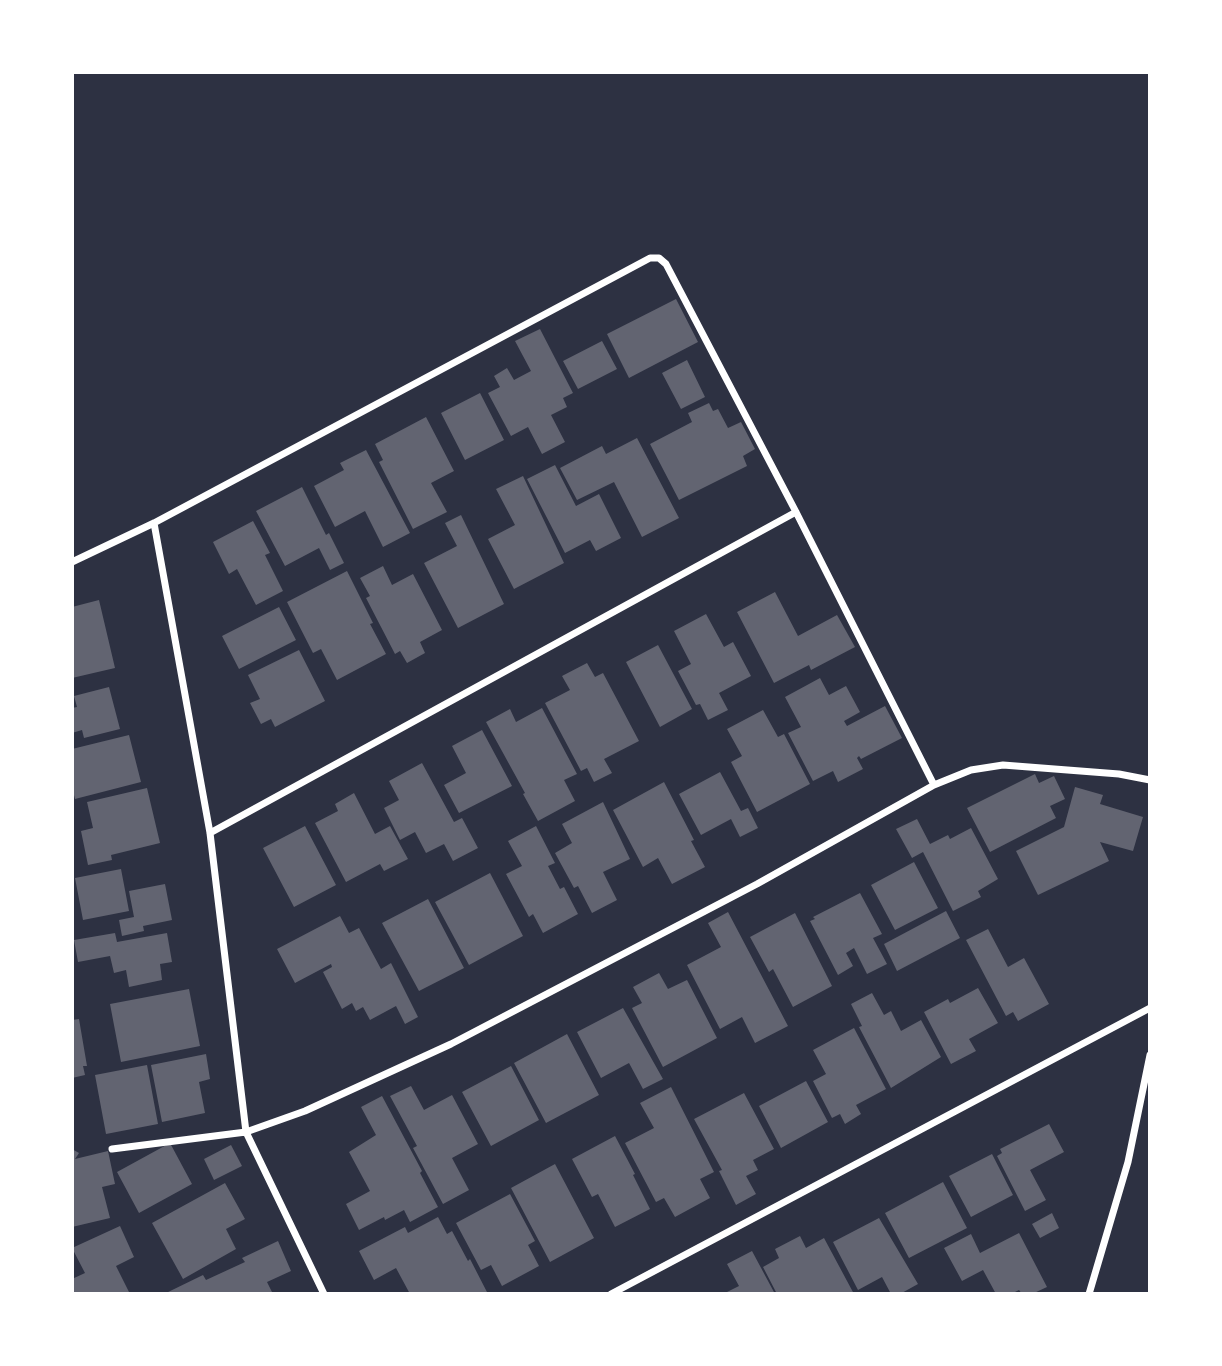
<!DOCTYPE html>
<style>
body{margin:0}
#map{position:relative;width:1222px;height:1366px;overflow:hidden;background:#2d3142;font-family:Quicksand,sans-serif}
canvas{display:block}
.frame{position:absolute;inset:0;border:74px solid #fff;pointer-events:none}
</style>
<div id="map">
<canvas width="1222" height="1366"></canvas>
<div class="frame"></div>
</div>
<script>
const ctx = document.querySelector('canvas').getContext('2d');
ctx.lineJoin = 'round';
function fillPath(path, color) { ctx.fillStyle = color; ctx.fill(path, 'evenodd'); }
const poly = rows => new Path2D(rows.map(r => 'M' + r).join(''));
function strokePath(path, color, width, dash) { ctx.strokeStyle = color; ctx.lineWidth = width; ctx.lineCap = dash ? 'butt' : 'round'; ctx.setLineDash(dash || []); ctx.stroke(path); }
const building = poly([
 [676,299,698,342,629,378,607,334],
 [540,329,573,393,563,398,567,407,551,415,565,442,542,454,528,427,511,436,488,393,500,387,494,376,507,368,514,380,531,371,515,341],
 [602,341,617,369,578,389,563,361],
 [687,360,705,397,681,409,662,373],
 [480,393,504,440,465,460,441,413],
 [709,403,713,411,718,409,728,428,741,422,755,449,743,456,747,466,679,500,650,444,692,422,688,413],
 [426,417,454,471,431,483,447,512,413,529,379,462,383,460,375,444],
 [637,438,679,518,642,537,614,482,577,500,560,468,602,446,606,454],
 [366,450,410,533,383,547,365,511,335,527,314,486,344,470,340,463],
 [555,465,576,506,599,494,621,538,596,551,590,540,565,553,527,479],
 [523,476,564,563,514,589,488,539,515,525,496,489],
 [302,487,326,535,329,533,344,563,330,570,319,548,285,566,256,511],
 [461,515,504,604,458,628,424,563,457,546,445,523],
 [253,521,270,553,265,555,283,591,256,605,237,569,229,574,213,542],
 [383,566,392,585,413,574,442,630,420,642,425,653,407,663,400,651,395,654,366,598,370,596,360,578],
 [347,571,373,623,370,624,386,654,337,680,321,649,313,653,287,602],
 [775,592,798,636,837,615,855,647,811,670,809,665,774,683,737,612],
 [99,600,115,668,72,678,72,607],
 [279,607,296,640,239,669,222,636],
 [706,614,724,647,733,642,751,676,719,693,728,710,708,720,700,704,696,705,678,671,691,664,674,631],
 [658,645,692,709,660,727,626,662],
 [299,650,325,701,275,727,271,719,261,724,250,703,260,699,248,675],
 [587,663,595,677,603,673,639,741,604,759,612,773,594,782,587,768,581,771,545,703,570,690,562,676],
 [820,678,829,695,846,686,860,712,844,721,847,726,885,706,902,738,861,759,859,756,857,758,863,769,838,782,833,771,813,781,788,733,801,727,785,697],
 [109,687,120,729,84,738,82,730,72,733,72,708,77,707,74,696],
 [542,708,577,774,564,780,575,801,538,821,523,794,525,793,486,722,510,709,516,722],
 [763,710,778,737,784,734,810,784,757,812,731,762,742,756,727,729],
 [482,730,512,786,459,813,444,785,466,773,452,746],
 [129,735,141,782,75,799,72,787,72,749],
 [422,763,454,822,462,818,478,848,453,861,444,844,426,853,415,832,400,840,384,808,399,800,389,781],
 [720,772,741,811,748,808,758,828,740,837,731,819,701,835,679,794],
 [1035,774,1039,783,1054,776,1065,799,1050,806,1056,818,990,852,967,808],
 [664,782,694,840,691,841,705,867,672,884,658,858,643,867,613,810],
 [1075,787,1103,795,1100,804,1143,817,1133,851,1100,842,1109,861,1038,895,1016,851,1064,827],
 [147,788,160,843,111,855,112,860,88,865,81,831,93,828,87,802],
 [354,793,375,834,390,826,408,859,384,871,380,864,346,882,315,823,338,811,335,804],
 [603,802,630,859,603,872,617,900,592,913,578,886,574,888,555,853,572,843,562,824],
 [917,819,930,844,948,835,950,839,971,828,998,879,978,891,981,897,953,911,923,852,912,858,896,829],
 [305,826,336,885,294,907,263,848],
 [536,826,555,863,548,866,560,889,564,887,578,914,543,933,533,914,529,917,506,874,522,866,508,841],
 [914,862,938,908,895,930,871,885],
 [121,869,129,911,83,920,75,878],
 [490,873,523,936,469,965,435,902],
 [165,884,172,920,143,926,144,931,122,936,119,920,134,917,129,891],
 [860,893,882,934,873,938,887,964,867,974,854,948,846,953,853,966,838,975,810,921,815,919,813,917],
 [428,899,464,968,419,991,382,923],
 [946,911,960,938,897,971,884,944],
 [728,912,788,1026,755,1043,742,1017,720,1029,687,965,721,947,708,923],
 [795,913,832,986,793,1007,773,969,769,972,750,937],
 [340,916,349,933,359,928,381,969,391,963,418,1017,405,1024,396,1006,370,1020,363,1007,356,1011,352,1003,342,1009,323,972,332,967,331,964,295,983,277,949],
 [988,929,1008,967,1024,958,1049,1004,1018,1021,1013,1012,1006,1016,966,940],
 [115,933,117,942,167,933,172,962,160,964,162,980,129,987,126,970,114,973,110,956,78,962,74,940],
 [659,973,668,989,687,980,717,1038,663,1067,632,1008,642,1003,633,987],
 [978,988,998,1023,969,1039,976,1051,951,1064,924,1012,948,999,950,1003],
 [189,989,200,1046,121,1062,110,1004],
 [872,993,884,1015,891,1011,901,1031,921,1020,941,1057,891,1088,859,1027,862,1026,851,1004],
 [623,1008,663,1079,643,1089,629,1063,601,1078,577,1032],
 [79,1019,87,1066,83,1066,85,1075,72,1078,72,1020],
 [854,1028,886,1089,856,1105,861,1114,845,1124,840,1114,832,1118,813,1081,826,1074,813,1050],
 [567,1034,599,1095,546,1123,514,1063],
 [206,1054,210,1079,199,1082,205,1113,162,1122,151,1065],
 [147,1065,158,1124,106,1134,95,1075],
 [511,1066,539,1120,491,1146,462,1092],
 [806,1081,828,1122,781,1148,759,1106],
 [411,1086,424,1110,452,1095,478,1144,452,1158,469,1190,443,1204,413,1148,417,1146,390,1096],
 [671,1087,714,1172,700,1179,710,1198,675,1217,664,1198,656,1202,625,1143,654,1128,640,1103],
 [744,1093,774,1149,753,1160,758,1170,746,1176,756,1194,736,1205,719,1171,722,1170,694,1119],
 [382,1096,422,1171,420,1173,438,1207,410,1222,404,1210,385,1220,384,1217,359,1230,346,1204,370,1191,349,1152,376,1135,361,1107],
 [1049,1124,1064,1152,1030,1170,1046,1200,1025,1211,997,1156,1002,1153,1000,1149],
 [615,1136,635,1174,633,1175,650,1209,615,1227,598,1194,592,1197,572,1159],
 [170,1143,192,1184,139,1213,117,1172],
 [231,1145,242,1166,214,1180,204,1159],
 [72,1149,79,1153,75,1159,108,1151,115,1184,102,1187,110,1218,72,1227],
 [992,1154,1013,1195,971,1217,949,1176],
 [555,1164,594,1238,550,1262,511,1188],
 [943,1182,967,1228,909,1258,885,1213],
 [225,1183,245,1219,226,1229,236,1249,183,1279,152,1223],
 [510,1194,535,1241,528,1245,539,1266,502,1286,491,1265,481,1270,456,1223],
 [1052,1213,1059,1228,1040,1238,1032,1224],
 [438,1217,447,1234,452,1231,468,1261,470,1259,488,1294,410,1294,396,1268,374,1280,359,1251,405,1227,408,1233],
 [879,1218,918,1284,900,1294,891,1294,882,1277,858,1290,833,1242],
 [120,1226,134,1257,116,1266,130,1294,72,1294,72,1279,85,1273,72,1248],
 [1019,1233,1047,1287,1032,1294,1022,1294,1019,1290,1011,1294,996,1294,983,1270,962,1281,944,1248,971,1234,980,1253],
 [800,1236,806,1248,824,1238,854,1294,777,1294,763,1267,779,1258,775,1249],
 [278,1241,291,1271,267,1282,273,1294,164,1294,203,1275,206,1280,245,1262,242,1258],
 [752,1251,775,1294,723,1294,739,1286,727,1264]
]);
const minor = poly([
 [154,523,210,833,246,1132,324,1294],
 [72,562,154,523,650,258,659,258,666,264,796,512,934,785,971,770,1003,765,1119,774,1150,780],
 [210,833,796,512],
 [112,1149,246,1132,305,1111,451,1044,757,884,934,785],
 [611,1294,1150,1008],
 [1089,1294,1128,1162,1150,1055]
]);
fillPath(building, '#626471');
strokePath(minor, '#fff', 7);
</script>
